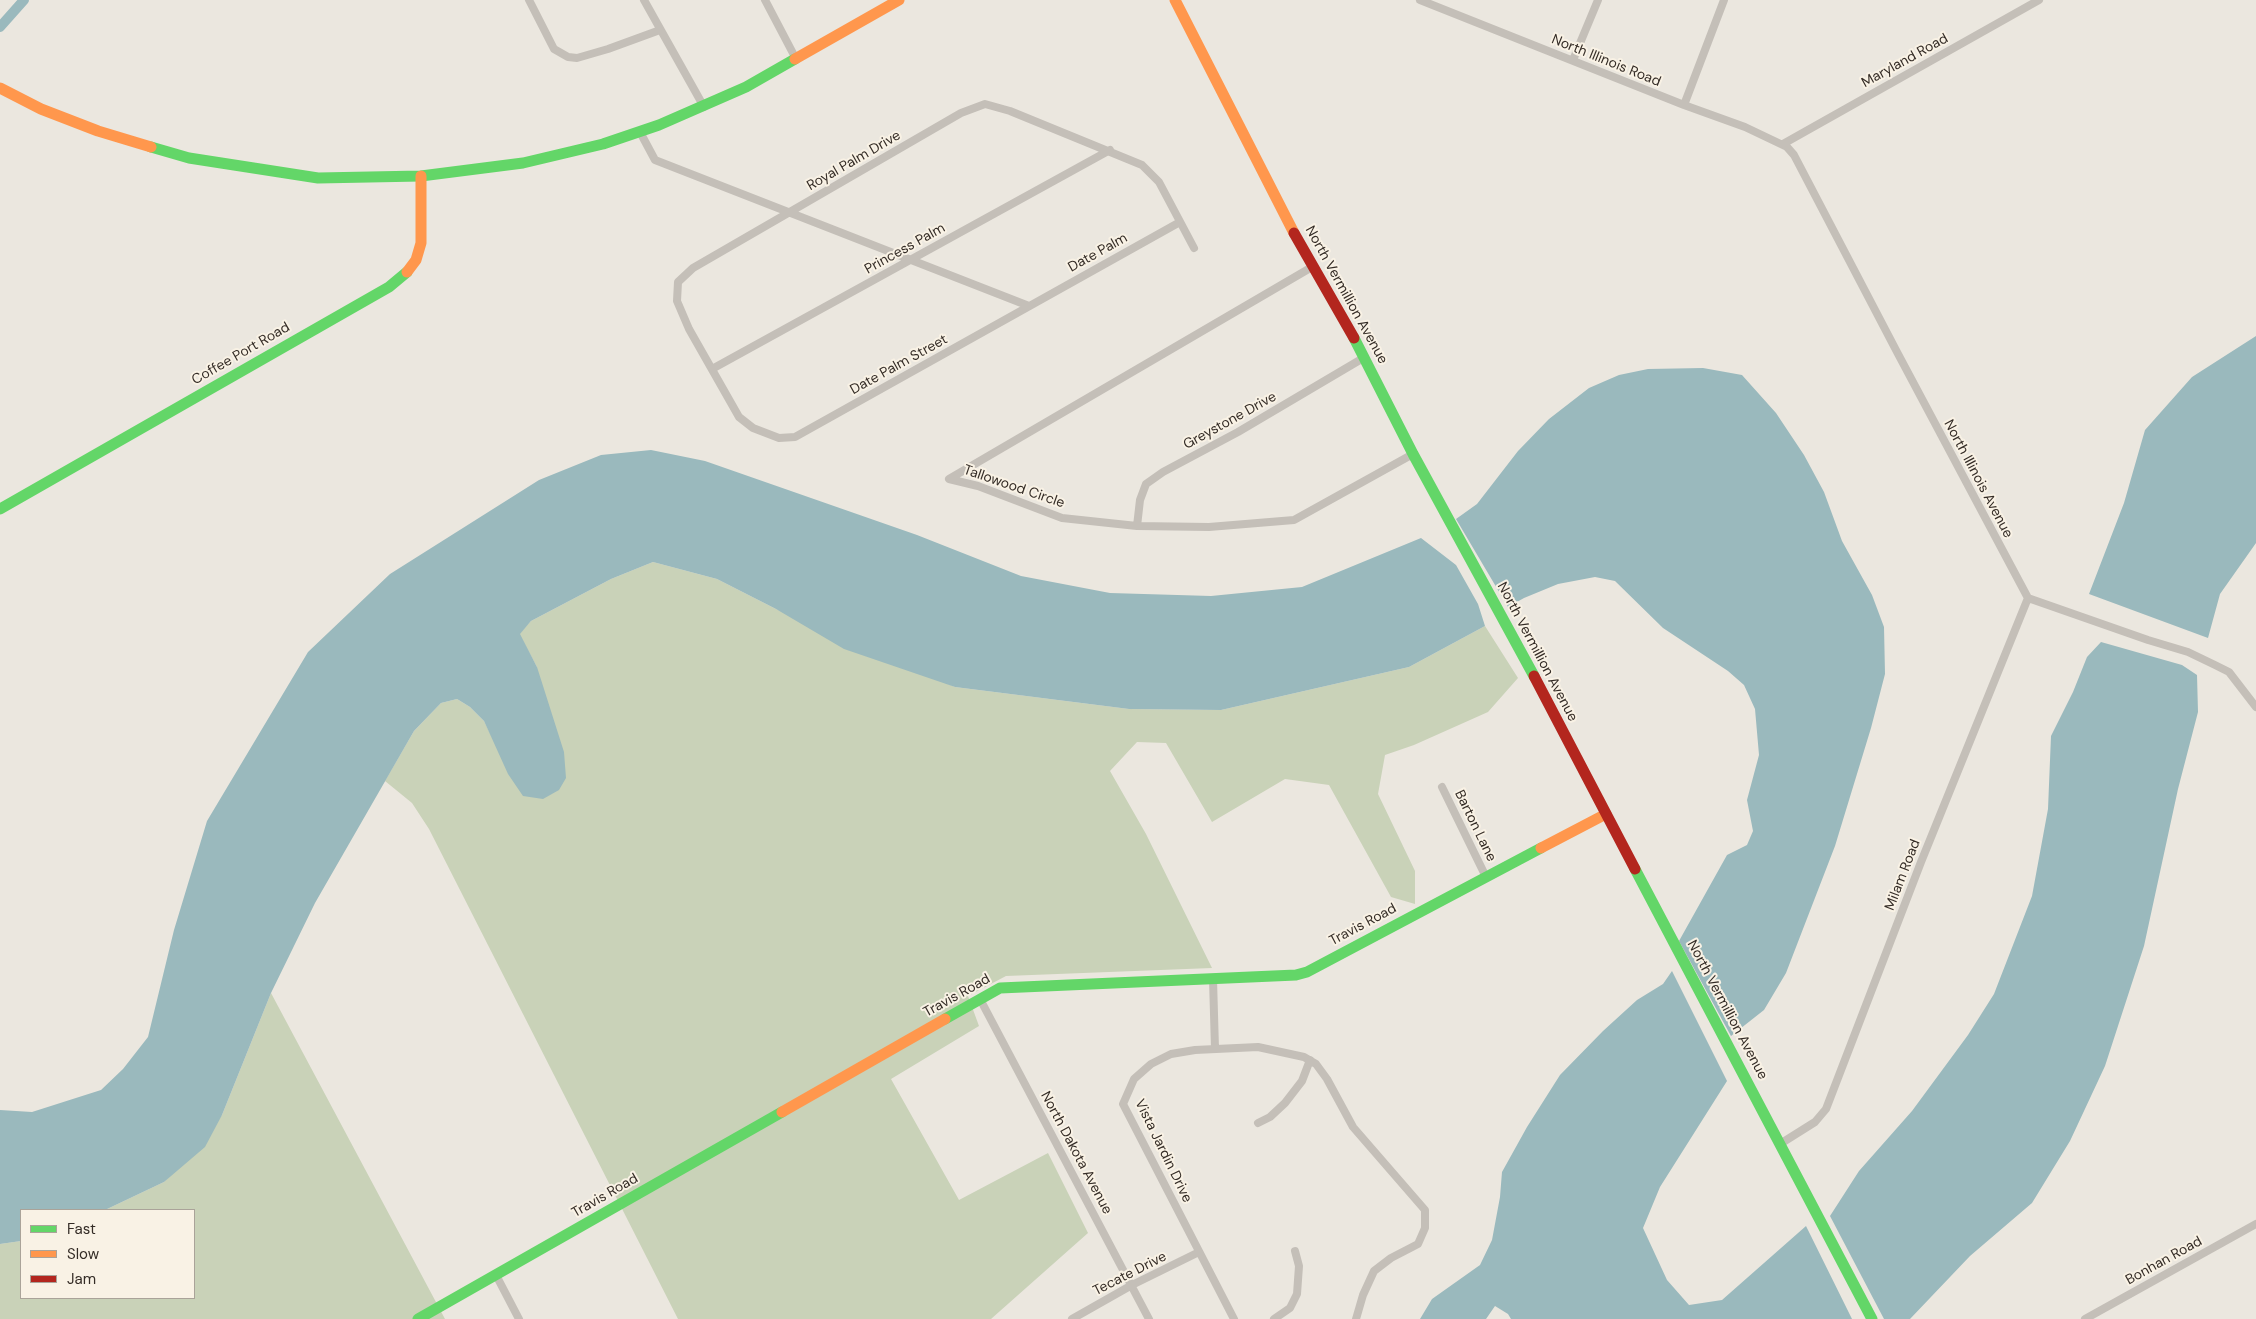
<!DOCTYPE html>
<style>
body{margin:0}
#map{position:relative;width:2256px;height:1319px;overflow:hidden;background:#ebe7df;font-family:"DM Sans",sans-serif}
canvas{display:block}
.legend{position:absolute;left:20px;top:1209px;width:175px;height:90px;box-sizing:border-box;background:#f9f2e5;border:1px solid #aaa399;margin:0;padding:6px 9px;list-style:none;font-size:15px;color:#342c26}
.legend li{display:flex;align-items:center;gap:10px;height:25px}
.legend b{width:25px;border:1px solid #aaa399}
</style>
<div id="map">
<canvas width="2256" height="1319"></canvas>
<ul class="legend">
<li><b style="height:6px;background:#63d668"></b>Fast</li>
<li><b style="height:6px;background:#ff974d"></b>Slow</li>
<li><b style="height:6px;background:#b3261e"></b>Jam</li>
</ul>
</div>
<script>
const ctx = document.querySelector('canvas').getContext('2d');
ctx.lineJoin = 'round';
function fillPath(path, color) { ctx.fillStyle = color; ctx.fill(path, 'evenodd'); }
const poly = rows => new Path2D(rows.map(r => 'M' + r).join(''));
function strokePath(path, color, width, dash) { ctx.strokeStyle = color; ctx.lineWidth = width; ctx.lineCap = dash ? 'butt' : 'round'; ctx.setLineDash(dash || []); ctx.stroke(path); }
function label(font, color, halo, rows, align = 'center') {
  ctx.font = font + ' "DM Sans",sans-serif'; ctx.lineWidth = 4; ctx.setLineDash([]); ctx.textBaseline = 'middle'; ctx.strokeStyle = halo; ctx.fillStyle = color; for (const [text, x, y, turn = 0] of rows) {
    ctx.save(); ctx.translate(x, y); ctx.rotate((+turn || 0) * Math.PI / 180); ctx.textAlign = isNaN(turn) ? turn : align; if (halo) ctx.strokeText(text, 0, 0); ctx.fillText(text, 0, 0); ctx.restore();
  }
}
const green = poly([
 [653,562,717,579,776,609,955,687,1129,709,1221,710,1409,667,1485,626,1518,678,1488,712,1414,745,1385,755,1378,794,1415,871,1415,904,1391,897,1329,785,1285,779,1212,822,1166,743,1137,742,1110,771,1146,834,1212,968,1006,976,968,996,979,1026,891,1079,959,1200,1048,1153,1088,1233,991,1319,678,1319,429,829,412,803,385,781,414,731,441,703,457,699,470,707,484,721,493,739,537,667,519,634,531,621,611,579],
 [271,993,445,1319,0,1319,0,1244,21,1241,21,1298,194,1298,194,1210,105,1210,164,1182,222,1115]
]);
const water = poly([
 [2256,336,2256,543,2220,594,2208,638,2089,594,2124,503,2145,430,2192,377],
 [1703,368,1742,375,1776,413,1804,455,1824,492,1842,541,1872,595,1884,627,1885,674,1871,728,1835,846,1786,973,1764,1010,1731,1036,1679,941,1727,855,1747,845,1753,831,1747,800,1759,755,1755,709,1744,685,1728,671,1663,628,1615,581,1595,577,1558,584,1524,598,1508,607,1456,519,1477,504,1518,451,1549,419,1589,388,1619,375,1648,369],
 [651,450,705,461,917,535,1021,576,1110,593,1211,596,1302,587,1421,538,1456,565,1478,604,1485,626,1409,667,1221,710,1129,709,955,687,844,649,776,609,717,579,653,562,611,579,531,621,520,634,537,667,564,752,566,778,559,790,543,799,523,796,508,774,484,721,470,707,457,699,441,703,414,731,315,903,271,993,222,1115,205,1147,164,1182,105,1210,21,1210,21,1241,0,1244,0,1110,32,1112,101,1090,123,1069,148,1037,174,930,207,821,308,652,390,574,539,480,601,455],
 [2101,642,2182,665,2197,675,2198,712,2178,789,2144,946,2105,1066,2070,1141,2032,1203,1970,1256,1910,1319,1884,1319,1830,1216,1859,1171,1912,1111,1968,1035,1994,994,2032,896,2048,809,2051,736,2073,692,2087,657],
 [1672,971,1727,1081,1660,1187,1643,1228,1667,1280,1689,1305,1722,1300,1806,1226,1852,1319,1511,1319,1508,1314,1495,1306,1486,1319,1420,1319,1432,1299,1480,1265,1492,1240,1500,1197,1502,1172,1527,1127,1560,1075,1603,1031,1637,1000,1663,984]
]);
const canal = poly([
 [0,27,24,0]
]);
const street = poly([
 [529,0,554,49,568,57,577,58,608,49,660,30],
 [644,0,704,107],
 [765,0,796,59],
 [1420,0,1684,105,1745,127,1787,147,1794,155,1897,352,2028,598,2148,640,2188,652,2215,665,2229,672,2256,707],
 [1573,60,1598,0],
 [1684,105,1724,0],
 [640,132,655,160,1029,306],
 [1783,144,2039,0],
 [1180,222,795,437,779,438,753,428,739,417,689,329,677,301,678,282,693,268,961,113,985,104,1010,111,1142,165,1159,182,1194,248],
 [1312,267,949,479,978,486,1062,518,1137,526,1209,527,1294,520,1413,454],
 [712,369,1110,150],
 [1137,526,1140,500,1146,484,1163,472,1238,432,1365,357],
 [1442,787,1486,877],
 [1213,979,1215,1049],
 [980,999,1149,1319],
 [1258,1123,1270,1117,1285,1103,1302,1081,1310,1060],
 [1780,1144,1815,1122,1826,1109,1921,862,2028,598],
 [496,1275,519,1319],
 [1072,1319,1132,1285,1199,1252],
 [1234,1319,1123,1104,1134,1079,1151,1064,1171,1054,1195,1050,1258,1047,1304,1057,1316,1064,1327,1079,1353,1127,1425,1210,1425,1228,1418,1244,1391,1258,1374,1271,1363,1295,1356,1319],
 [1274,1319,1290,1308,1297,1294,1299,1266,1295,1251],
 [2085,1319,2256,1224]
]);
const fast = poly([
 [151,147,189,158,318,178,421,176,523,163,603,144,659,125,746,87,795,59],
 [1354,338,1413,454,1534,676],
 [0,509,389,287,407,272],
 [1635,869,1872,1319],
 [945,1019,1000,988,1296,975,1307,972,1541,848],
 [418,1319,782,1112]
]);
const slow = poly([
 [1175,0,1294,233],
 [795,59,899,0],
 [0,88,41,109,98,131,151,147],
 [407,272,416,260,421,243,421,176],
 [1541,848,1606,814],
 [782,1112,945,1019]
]);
const jam = poly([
 [1294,233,1354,338],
 [1534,676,1635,869]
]);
const streetNames = [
 ["North Illinois Road",1606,61,22],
 ["Maryland Road",1905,61,-29],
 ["Royal Palm Drive",854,161,-30],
 ["Princess Palm",905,249,-29],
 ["Date Palm",1098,253,-29],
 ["North Vermillion Avenue",1346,295,61],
 ["Coffee Port Road",241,354,-30],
 ["Date Palm Street",899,365,-29],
 ["Greystone Drive",1230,421,-29],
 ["North Illinois Avenue",1978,479,62],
 ["Tallowood Circle",1014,487,19],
 ["North Vermillion Avenue",1537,652,62],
 ["Barton Lane",1475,826,64],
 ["Milam Road",1903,875,-69],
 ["Travis Road",1363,925,-28],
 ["Travis Road",957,996,-29],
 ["North Vermillion Avenue",1727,1010,62],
 ["Vista Jardin Drive",1163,1151,64],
 ["North Dakota Avenue",1076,1153,62],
 ["Travis Road",605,1196,-30],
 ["Bonhan Road",2164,1261,-29],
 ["Tecate Drive",1130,1274,-27]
];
fillPath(green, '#c9d2b8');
fillPath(water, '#9ab9bd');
strokePath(canal, '#9ab9bd', 10);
strokePath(street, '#c4bfb8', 8);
strokePath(fast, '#63d668', 11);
strokePath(slow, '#ff974d', 11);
strokePath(jam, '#b3261e', 11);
label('14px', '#342c26', '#f9f2e5', streetNames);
</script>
